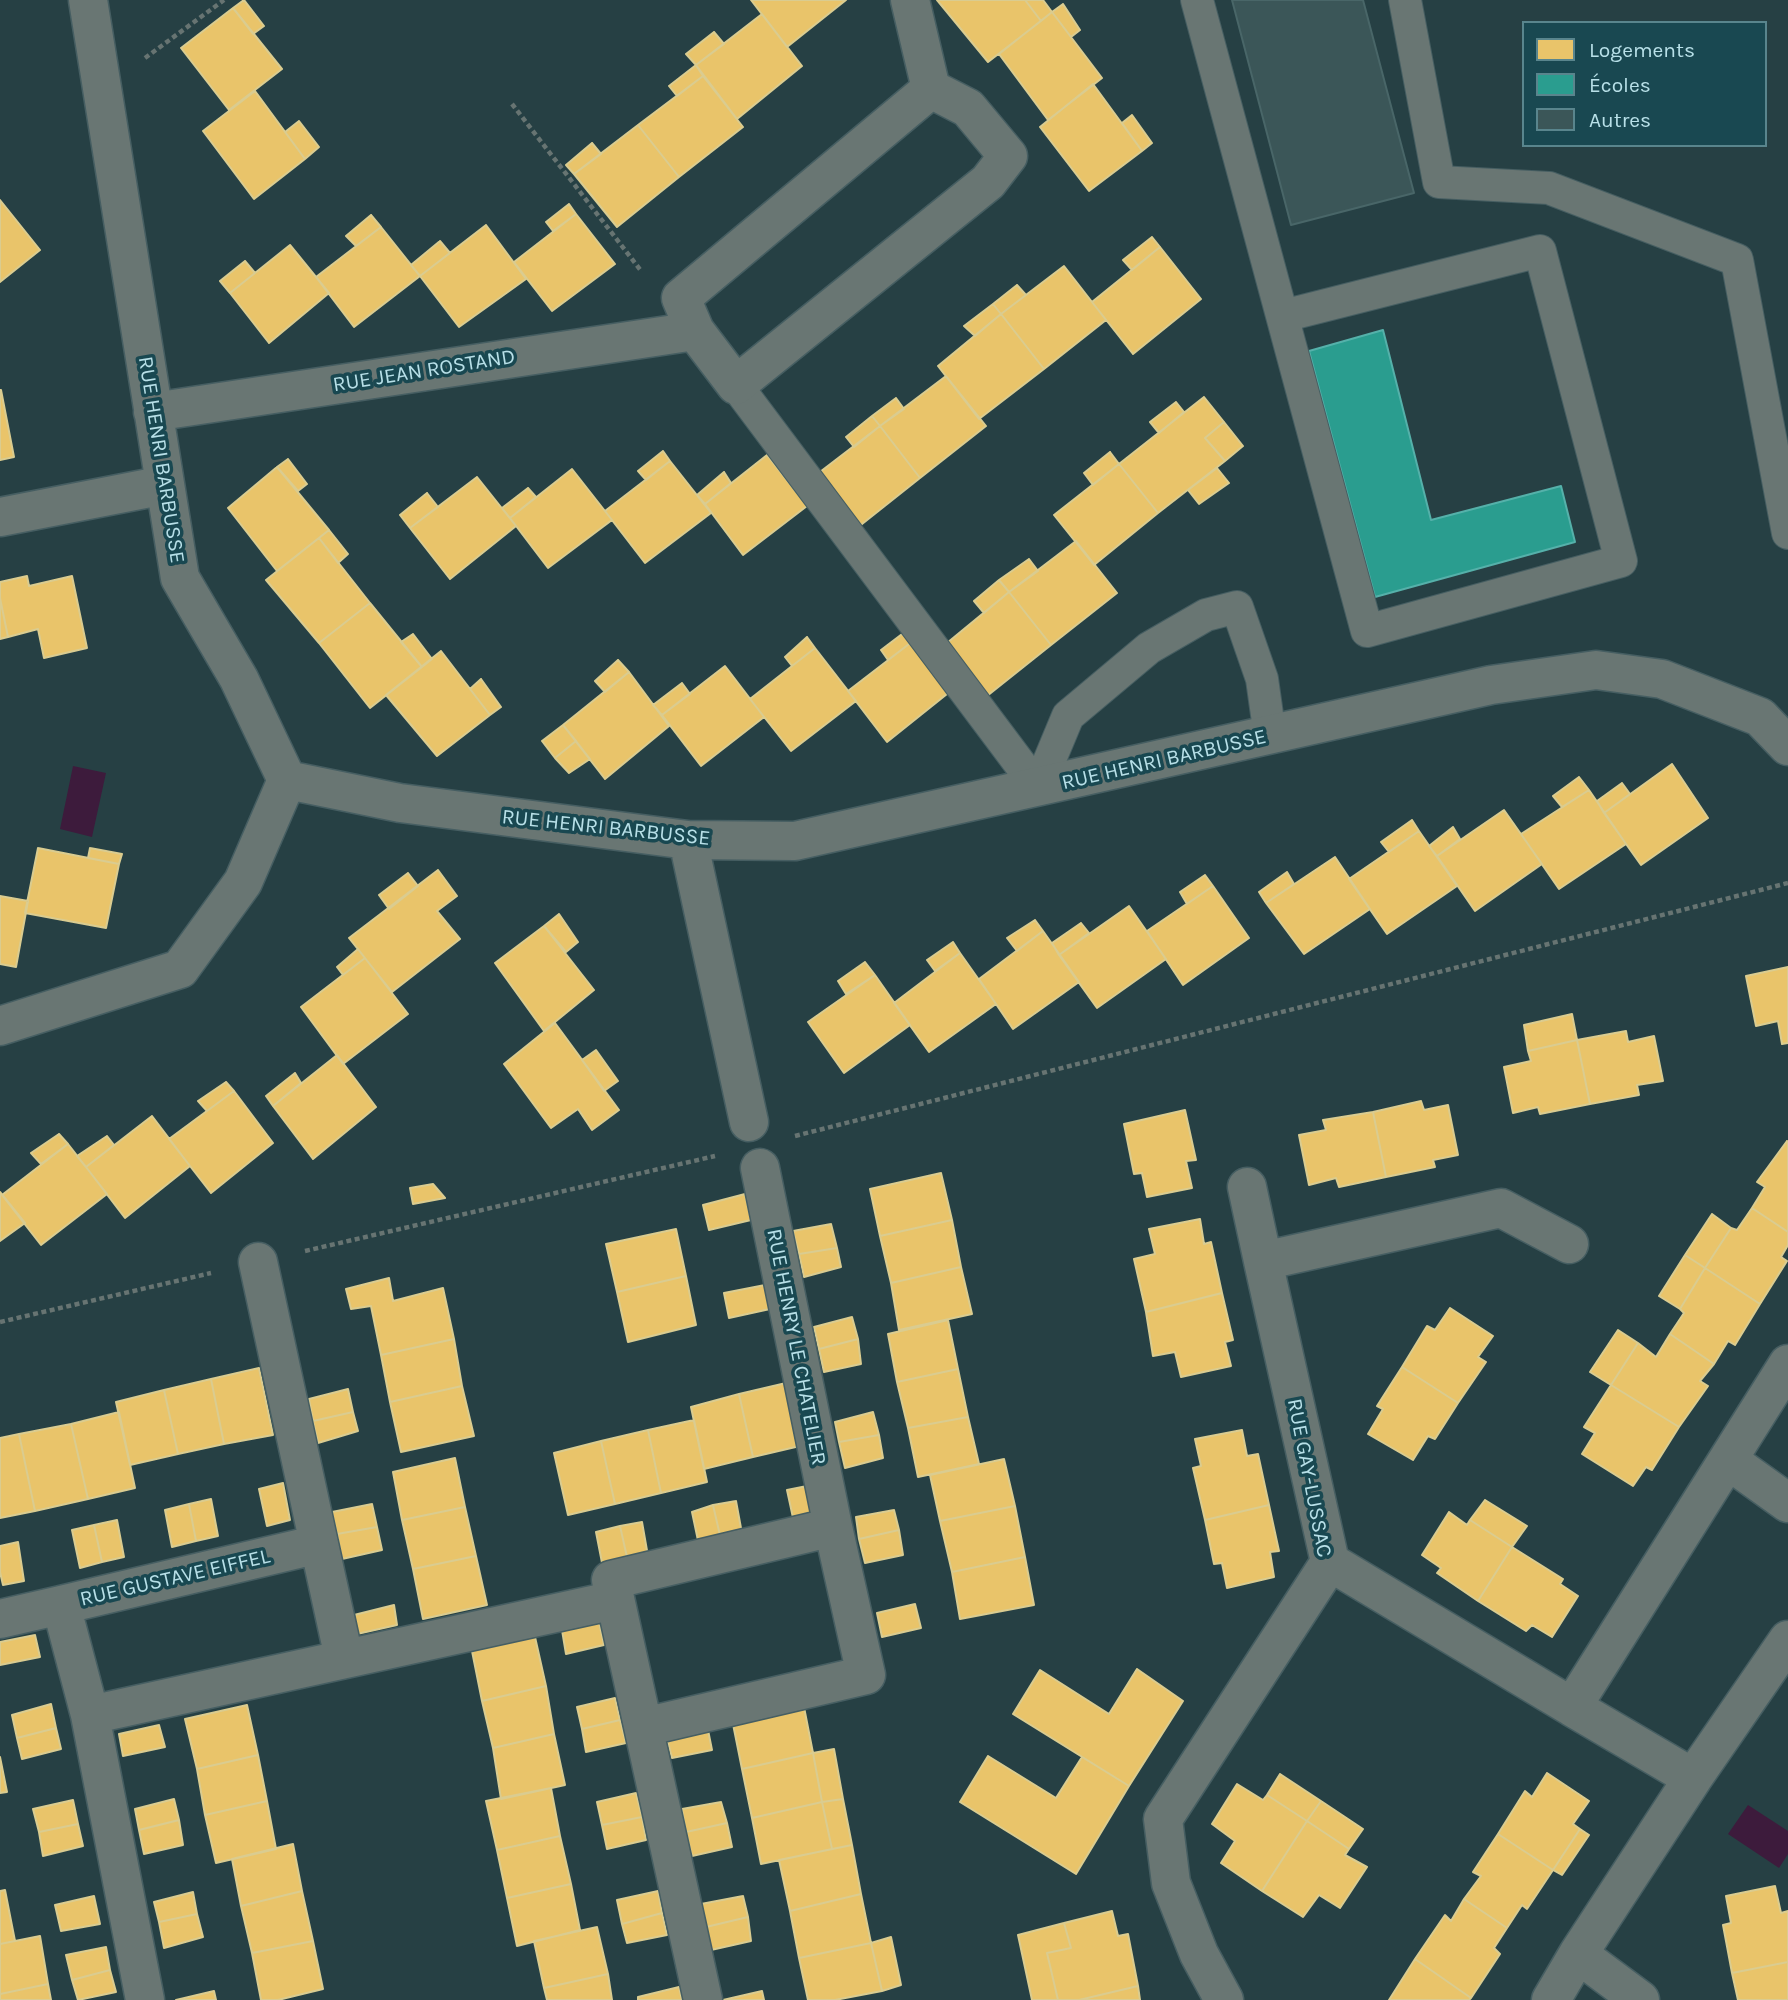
<!DOCTYPE html>
<meta charset="utf-8">
<style>
body{margin:0}
#map{position:relative;width:1788px;height:2000px;overflow:hidden;background:#264044;font-family:Karla,sans-serif}
canvas{display:block}
.legend{position:absolute;left:1522px;top:21px;width:245px;height:126px;box-sizing:border-box;background:#194851;border:2px solid #59858d;margin:0;padding:9px 12px;list-style:none;font-size:21px;color:#b8e0e8}
.legend li{display:flex;align-items:center;gap:14px;height:35px}
.legend b{width:35px;border:2px solid #59858d}
</style>
<div id="map">
<canvas width="1788" height="2000"></canvas>
<ul class="legend">
<li><b style="height:19px;background:#e9c46a"></b>Logements</li>
<li><b style="height:19px;background:#2a9d8f"></b>Écoles</li>
<li><b style="height:19px;background:#3b5658"></b>Autres</li>
</ul>
</div>
<script>
const ctx = document.querySelector('canvas').getContext('2d');
ctx.lineJoin = 'round';
function fillPath(path, color) { ctx.fillStyle = color; ctx.fill(path, 'evenodd'); }
const poly = rows => new Path2D(rows.map(r => 'M' + r).join(''));
function strokePath(path, color, width, dash) { ctx.strokeStyle = color; ctx.lineWidth = width; ctx.lineCap = dash ? 'butt' : 'round'; ctx.setLineDash(dash || []); ctx.stroke(path); }
function label(font, color, halo, rows, align = 'center') {
  ctx.font = font + ' Karla,sans-serif'; ctx.lineWidth = 7; ctx.setLineDash([]); ctx.textBaseline = 'middle'; ctx.strokeStyle = halo; ctx.fillStyle = color; for (const [text, x, y, turn = 0] of rows) {
    ctx.save(); ctx.translate(x, y); ctx.rotate((+turn || 0) * Math.PI / 180); ctx.textAlign = isNaN(turn) ? turn : align; if (halo) ctx.strokeText(text, 0, 0); ctx.fillText(text, 0, 0); ctx.restore();
  }
}
const water = poly([
 [73,766,106,773,92,837,60,829],
 [1748,1805,1788,1831,1788,1854,1779,1868,1728,1834]
]);
const homes = poly([
 [244,0,264,26,253,34,233,8,244,0],
 [751,0,846,0,787,47,751,0],
 [937,0,1025,0,1041,21,988,62,937,0],
 [1025,0,1043,0,1052,12,1041,21,1025,0],
 [1063,4,1080,30,1071,37,1052,12,1063,4],
 [233,8,282,69,229,110,181,48,233,8],
 [1052,12,1102,78,1048,120,999,54,1052,12],
 [762,14,802,66,737,119,696,65,762,14],
 [714,32,724,44,696,65,686,54,714,32],
 [696,65,703,76,677,96,669,86,696,65],
 [703,76,743,127,679,177,638,125,703,76],
 [1093,84,1142,151,1089,191,1040,127,1093,84],
 [255,91,305,159,254,199,203,131,255,91],
 [1132,115,1152,143,1142,151,1122,123,1132,115],
 [299,121,319,147,305,159,285,132,299,121],
 [638,125,679,177,617,227,574,174,638,125],
 [592,143,601,154,574,174,566,165,592,143],
 [0,200,40,250,0,282,0,200],
 [569,204,576,214,553,231,546,222,569,204],
 [576,214,615,264,552,311,514,262,576,214],
 [371,215,381,227,356,246,346,236,371,215],
 [486,225,526,279,459,327,420,276,486,225],
 [381,227,420,276,354,327,316,277,381,227],
 [1152,237,1160,247,1132,270,1123,260,1152,237],
 [440,241,450,253,420,276,411,265,440,241],
 [290,245,329,293,269,343,230,293,290,245],
 [1160,247,1201,299,1133,354,1092,302,1160,247],
 [245,261,255,273,230,293,220,281,245,261],
 [1064,266,1106,320,1044,369,1001,314,1064,266],
 [1017,285,1026,295,1001,314,993,304,1017,285],
 [993,304,1001,314,975,336,964,326,993,304],
 [1001,314,1044,369,979,419,938,366,1001,314],
 [946,376,986,426,920,478,880,426,946,376],
 [1,390,14,457,0,460,0,390,1,390],
 [1204,397,1224,422,1205,438,1225,461,1158,513,1119,464,1204,397],
 [896,398,904,409,880,426,872,416,896,398],
 [1176,402,1184,412,1159,433,1150,422,1176,402],
 [872,416,880,426,854,447,846,437,872,416],
 [1224,422,1243,446,1225,461,1205,438,1224,422],
 [880,426,920,478,857,528,816,475,880,426],
 [663,451,670,461,646,480,638,471,663,451],
 [1110,452,1119,464,1093,485,1084,473,1110,452],
 [767,455,807,506,743,555,705,504,767,455],
 [288,459,307,484,298,491,277,467,288,459],
 [670,461,711,513,645,563,605,511,670,461],
 [1119,464,1158,513,1094,565,1054,515,1119,464],
 [277,467,329,530,277,571,228,508,277,467],
 [1217,468,1229,483,1199,504,1188,490,1217,468],
 [572,469,612,520,548,568,510,518,572,469],
 [724,472,731,483,705,504,697,495,724,472],
 [477,477,516,526,450,579,410,528,477,477],
 [528,488,536,497,510,518,502,508,528,488],
 [427,493,438,507,410,528,400,515,427,493],
 [329,530,348,554,338,563,319,538,329,530],
 [319,538,370,603,319,643,266,580,319,538],
 [1076,541,1117,593,1051,645,1009,592,1076,541],
 [1029,559,1038,571,1009,592,999,580,1029,559],
 [27,576,29,586,72,576,87,648,44,658,38,629,8,637,0,598,0,582,27,576],
 [999,580,1009,592,984,613,974,601,999,580],
 [1009,592,1051,645,987,696,947,643,1009,592],
 [0,598,8,637,0,639,0,598],
 [370,603,422,667,370,708,319,643,370,603],
 [906,631,913,641,888,660,881,650,906,631],
 [413,634,432,659,422,667,401,642,413,634],
 [807,637,815,648,792,666,785,657,807,637],
 [913,641,952,690,887,742,848,691,913,641],
 [815,648,856,701,791,751,750,699,815,648],
 [441,651,490,715,437,756,386,695,441,651],
 [618,660,629,672,605,692,595,681,618,660],
 [725,666,764,717,701,766,662,715,725,666],
 [629,672,669,726,605,779,563,725,629,672],
 [481,679,501,707,490,715,470,689,481,679],
 [682,683,690,694,662,715,653,705,682,683],
 [563,725,576,741,555,758,542,741,563,725],
 [576,741,590,759,569,773,555,758,576,741],
 [1672,764,1708,818,1641,865,1604,813,1672,764],
 [1579,777,1589,790,1562,807,1553,796,1579,777],
 [1622,783,1630,794,1604,813,1597,801,1622,783],
 [1589,790,1626,844,1559,889,1521,834,1589,790],
 [1504,810,1542,864,1475,911,1437,856,1504,810],
 [1412,820,1419,831,1389,852,1381,842,1412,820],
 [1453,827,1460,839,1437,856,1429,846,1453,827],
 [1419,831,1457,886,1387,934,1349,879,1419,831],
 [38,848,119,864,106,928,25,913,38,848],
 [90,848,122,854,119,864,88,858,90,848],
 [1335,857,1370,909,1304,954,1266,903,1335,857],
 [438,870,457,896,437,911,460,939,392,992,349,938,438,870],
 [1287,872,1294,884,1266,903,1259,892,1287,872],
 [408,873,418,886,389,909,379,895,408,873],
 [1205,875,1213,886,1187,904,1180,892,1205,875],
 [1213,886,1249,938,1183,985,1147,931,1213,886],
 [0,896,28,901,16,967,0,964,0,896],
 [1129,906,1166,959,1097,1008,1059,955,1129,906],
 [559,914,578,942,566,952,544,926,559,914],
 [1035,920,1043,931,1017,951,1007,938,1035,920],
 [1081,923,1089,933,1059,955,1052,943,1081,923],
 [544,926,594,990,544,1031,495,963,544,926],
 [1043,931,1079,982,1013,1029,979,979,1043,931],
 [953,942,960,953,935,971,927,960,953,942],
 [358,949,365,958,343,975,337,967,358,949],
 [960,953,996,1004,929,1052,894,1003,960,953],
 [365,958,408,1014,343,1064,301,1007,365,958],
 [865,962,875,975,846,994,838,981,865,962],
 [1788,967,1788,1043,1782,1044,1778,1021,1756,1026,1746,976,1788,967],
 [875,975,910,1025,844,1073,808,1022,875,975],
 [1572,1014,1577,1040,1528,1051,1524,1025,1572,1014],
 [555,1023,619,1110,592,1130,578,1109,551,1128,504,1064,555,1023],
 [1626,1031,1628,1042,1654,1036,1663,1081,1637,1085,1639,1095,1590,1104,1577,1040,1626,1031],
 [1577,1040,1590,1104,1540,1114,1538,1107,1513,1113,1504,1067,1531,1061,1528,1051,1577,1040],
 [596,1050,618,1081,604,1091,582,1060,596,1050],
 [337,1055,376,1107,313,1159,273,1106,337,1055],
 [295,1073,301,1083,273,1106,266,1096,295,1073],
 [226,1082,234,1091,207,1111,198,1101,226,1082],
 [234,1091,273,1143,211,1193,169,1139,234,1091],
 [1421,1101,1424,1110,1448,1105,1458,1155,1433,1160,1435,1167,1386,1177,1373,1112,1421,1101],
 [1185,1110,1196,1160,1186,1161,1192,1188,1147,1197,1142,1173,1134,1174,1124,1124,1185,1110],
 [1373,1112,1386,1177,1339,1187,1336,1178,1309,1185,1299,1135,1326,1130,1323,1120,1373,1112],
 [152,1116,190,1166,125,1218,86,1167,152,1116],
 [59,1134,68,1144,41,1164,31,1153,59,1134],
 [107,1136,114,1145,86,1167,77,1156,107,1136],
 [1787,1141,1788,1142,1788,1232,1752,1208,1765,1187,1757,1182,1787,1141],
 [68,1144,107,1194,41,1245,2,1195,68,1144],
 [941,1173,952,1220,880,1236,870,1189,941,1173],
 [433,1184,445,1198,413,1204,410,1188,433,1184],
 [0,1192,25,1223,0,1241,0,1192],
 [745,1194,751,1220,709,1230,703,1205,745,1194],
 [1752,1208,1788,1232,1788,1245,1781,1257,1787,1261,1760,1304,1705,1268,1731,1228,1737,1230,1752,1208],
 [1712,1214,1731,1228,1705,1268,1685,1255,1712,1214],
 [1200,1219,1204,1244,1211,1242,1222,1293,1146,1312,1134,1259,1155,1254,1149,1229,1200,1219],
 [952,1220,961,1267,891,1283,880,1236,952,1220],
 [831,1224,837,1248,799,1254,793,1231,831,1224],
 [676,1229,686,1276,617,1292,606,1244,676,1229],
 [837,1248,841,1267,804,1277,799,1254,837,1248],
 [1685,1255,1705,1268,1680,1309,1659,1296,1685,1255],
 [961,1267,972,1314,899,1330,891,1283,961,1267],
 [1705,1268,1760,1304,1735,1345,1728,1341,1714,1364,1670,1334,1684,1313,1680,1309,1705,1268],
 [686,1276,696,1325,628,1342,617,1292,686,1276],
 [389,1278,393,1301,443,1288,454,1339,381,1355,371,1306,351,1309,346,1289,389,1278],
 [765,1285,770,1309,729,1318,724,1293,765,1285],
 [1222,1293,1233,1340,1225,1342,1231,1366,1181,1377,1175,1352,1153,1356,1146,1312,1222,1293],
 [1450,1308,1493,1336,1478,1357,1486,1362,1458,1403,1402,1367,1427,1326,1435,1330,1450,1308],
 [852,1317,858,1339,819,1349,814,1327,852,1317],
 [948,1320,958,1369,897,1382,888,1334,948,1320],
 [1618,1330,1638,1343,1611,1385,1590,1372,1618,1330],
 [1670,1334,1714,1364,1700,1381,1708,1386,1679,1427,1611,1385,1638,1343,1656,1357,1670,1334],
 [454,1339,462,1386,390,1402,381,1355,454,1339],
 [858,1339,861,1364,824,1372,819,1349,858,1339],
 [1402,1367,1458,1403,1435,1439,1428,1436,1413,1460,1368,1434,1383,1409,1377,1406,1402,1367],
 [259,1368,273,1435,224,1444,211,1379,259,1368],
 [958,1369,968,1417,908,1428,897,1382,958,1369],
 [211,1379,224,1444,178,1454,164,1390,211,1379],
 [786,1383,800,1446,753,1457,739,1394,786,1383],
 [1611,1385,1679,1427,1652,1470,1646,1467,1633,1486,1582,1454,1595,1433,1584,1427,1611,1385],
 [462,1386,474,1436,401,1452,390,1402,462,1386],
 [348,1389,353,1412,313,1421,309,1399,348,1389],
 [164,1390,178,1454,130,1465,116,1402,164,1390],
 [739,1394,753,1457,704,1469,691,1407,739,1394],
 [119,1412,135,1488,88,1499,71,1424,119,1412],
 [353,1412,358,1431,318,1443,313,1421,353,1412],
 [873,1412,879,1435,839,1442,835,1422,873,1412],
 [968,1417,979,1464,918,1477,908,1428,968,1417],
 [694,1420,707,1482,661,1493,648,1430,694,1420],
 [71,1424,88,1499,35,1511,19,1434,71,1424],
 [648,1430,661,1493,615,1504,601,1441,648,1430],
 [1242,1430,1247,1456,1258,1454,1269,1505,1205,1520,1193,1468,1201,1466,1195,1439,1242,1430],
 [19,1434,35,1511,0,1518,0,1438,19,1434],
 [879,1435,883,1458,845,1468,839,1442,879,1435],
 [601,1441,615,1504,568,1515,554,1453,601,1441],
 [455,1458,465,1507,402,1520,393,1472,455,1458],
 [1004,1459,1015,1506,940,1521,930,1475,1004,1459],
 [283,1483,290,1520,267,1526,259,1489,283,1483],
 [807,1486,815,1522,795,1527,787,1490,807,1486],
 [211,1499,218,1536,196,1541,189,1504,211,1499],
 [1485,1500,1527,1526,1512,1547,1470,1520,1485,1500],
 [736,1501,743,1539,722,1544,713,1505,736,1501],
 [189,1504,196,1541,172,1547,165,1510,189,1504],
 [372,1504,377,1527,337,1534,332,1512,372,1504],
 [713,1505,722,1544,700,1550,692,1512,713,1505],
 [1269,1505,1279,1551,1270,1552,1274,1577,1227,1588,1222,1563,1214,1564,1205,1520,1269,1505],
 [1015,1506,1025,1557,952,1572,940,1521,1015,1506],
 [465,1507,476,1556,413,1569,402,1520,465,1507],
 [894,1510,899,1530,859,1539,856,1517,894,1510],
 [1449,1512,1467,1525,1470,1520,1512,1547,1478,1601,1437,1573,1441,1568,1422,1555,1449,1512],
 [117,1520,124,1557,102,1562,94,1525,117,1520],
 [642,1522,649,1562,629,1566,620,1526,642,1522],
 [94,1525,102,1562,80,1568,72,1530,94,1525],
 [620,1526,629,1566,604,1573,596,1532,620,1526],
 [377,1527,382,1550,342,1559,337,1534,377,1527],
 [899,1530,903,1555,865,1563,859,1539,899,1530],
 [18,1542,24,1581,3,1585,0,1572,0,1546,18,1542],
 [1512,1547,1563,1579,1560,1584,1578,1596,1552,1637,1532,1625,1526,1631,1478,1601,1512,1547],
 [476,1556,487,1605,423,1619,413,1569,476,1556],
 [1025,1557,1034,1605,960,1619,952,1572,1025,1557],
 [915,1604,921,1628,882,1637,877,1613,915,1604],
 [394,1605,397,1625,357,1634,354,1615,394,1605],
 [599,1622,604,1645,566,1654,562,1630,599,1622],
 [35,1635,40,1657,0,1665,0,1642,35,1635],
 [535,1637,546,1686,482,1701,472,1651,535,1637],
 [1137,1669,1183,1701,1129,1786,1013,1714,1040,1670,1109,1714,1137,1669],
 [546,1686,554,1734,493,1748,482,1701,546,1686],
 [615,1698,620,1720,582,1729,577,1707,615,1698],
 [803,1702,813,1753,742,1769,732,1719,803,1702],
 [51,1704,56,1728,17,1738,12,1715,51,1704],
 [247,1705,258,1755,197,1769,185,1719,247,1705],
 [620,1720,626,1743,586,1752,582,1729,620,1720],
 [159,1725,165,1747,123,1756,119,1734,159,1725],
 [707,1725,712,1750,672,1758,666,1735,707,1725],
 [56,1728,61,1749,22,1759,17,1738,56,1728],
 [554,1734,565,1785,501,1799,493,1748,554,1734],
 [834,1749,843,1799,822,1802,813,1753,834,1749],
 [813,1753,822,1802,752,1818,742,1769,813,1753],
 [258,1755,267,1801,205,1815,197,1769,258,1755],
 [988,1756,1056,1798,1082,1757,1129,1786,1076,1874,960,1802,988,1756],
 [0,1757,7,1792,0,1793,0,1757],
 [1547,1773,1589,1801,1573,1824,1580,1829,1553,1870,1498,1834,1525,1791,1532,1797,1547,1773],
 [1280,1774,1321,1801,1307,1821,1267,1795,1280,1774],
 [1237,1784,1263,1800,1267,1795,1307,1821,1262,1891,1221,1863,1235,1841,1212,1824,1237,1784],
 [551,1788,560,1836,497,1850,486,1801,551,1788],
 [636,1793,642,1817,602,1825,597,1802,636,1793],
 [174,1799,179,1820,139,1830,135,1809,174,1799],
 [843,1799,852,1845,832,1849,822,1802,843,1799],
 [73,1800,78,1824,39,1832,33,1809,73,1800],
 [267,1801,276,1849,216,1863,205,1815,267,1801],
 [1321,1801,1363,1829,1349,1849,1307,1821,1321,1801],
 [721,1802,727,1823,686,1832,682,1809,721,1802],
 [822,1802,832,1849,761,1864,752,1818,822,1802],
 [642,1817,646,1840,607,1849,602,1825,642,1817],
 [179,1820,183,1845,144,1854,139,1830,179,1820],
 [1307,1821,1349,1849,1345,1855,1367,1867,1340,1908,1319,1895,1303,1917,1262,1891,1307,1821],
 [727,1823,732,1847,692,1856,686,1832,727,1823],
 [78,1824,83,1846,43,1856,39,1832,78,1824],
 [1580,1829,1589,1835,1562,1875,1553,1870,1580,1829],
 [1498,1834,1553,1870,1527,1909,1522,1905,1507,1928,1464,1899,1481,1876,1473,1872,1498,1834],
 [560,1836,571,1884,507,1898,497,1850,560,1836],
 [293,1844,302,1891,241,1906,232,1859,293,1844],
 [852,1845,861,1894,790,1911,779,1860,852,1845],
 [571,1884,580,1930,517,1946,507,1898,571,1884],
 [1775,1886,1781,1913,1788,1911,1788,1962,1732,1973,1723,1925,1731,1923,1726,1896,1775,1886],
 [5,1890,15,1941,0,1944,0,1891,5,1890],
 [302,1891,313,1941,252,1953,241,1906,302,1891],
 [658,1891,662,1913,622,1924,617,1900,658,1891],
 [193,1892,197,1914,159,1922,154,1902,193,1892],
 [861,1894,871,1943,799,1958,790,1911,861,1894],
 [94,1896,100,1924,61,1931,55,1905,94,1896],
 [743,1896,748,1917,706,1927,701,1904,743,1896],
 [1464,1899,1507,1928,1494,1948,1500,1954,1471,1998,1415,1959,1445,1915,1451,1921,1464,1899],
 [1112,1911,1118,1936,1128,1934,1138,1986,1079,2000,1058,2000,1047,1953,1071,1948,1064,1923,1112,1911],
 [662,1913,667,1935,627,1943,622,1924,662,1913],
 [197,1914,203,1937,164,1948,159,1922,197,1914],
 [748,1917,751,1941,711,1950,706,1927,748,1917],
 [1064,1923,1071,1948,1047,1953,1058,2000,1032,2000,1018,1935,1064,1923],
 [597,1927,608,1974,544,1988,534,1941,597,1927],
 [40,1936,48,1984,0,1994,0,1944,40,1936],
 [891,1937,901,1985,882,1991,871,1943,891,1937],
 [313,1941,323,1989,278,2000,261,2000,252,1953,313,1941],
 [871,1943,882,1991,835,2000,808,2000,799,1958,871,1943],
 [106,1947,110,1970,72,1980,66,1955,106,1947],
 [1415,1959,1471,1998,1469,2000,1389,2000,1415,1959],
 [1788,1962,1788,2000,1738,2000,1732,1973,1788,1962],
 [110,1970,116,1992,78,2000,72,1980,110,1970],
 [608,1974,612,2000,547,2000,544,1988,608,1974],
 [48,1984,51,2000,0,2000,0,1994,48,1984],
 [1138,1986,1140,2000,1079,2000,1138,1986],
 [679,1987,682,2000,638,2000,638,1997,679,1987],
 [214,1991,216,2000,176,2000,214,1991],
 [762,1991,764,2000,723,2000,762,1991]
]);
const schools = poly([
 [1383,330,1431,520,1561,486,1575,542,1375,597,1309,351,1383,330]
]);
const building = poly([
 [1232,0,1363,0,1414,193,1291,225,1232,0]
]);
const path = poly([
 [145,58,224,0],
 [512,104,642,272],
 [795,1136,1788,883],
 [305,1251,715,1156],
 [0,1322,211,1273]
]);
const lane = poly([
 [1197,0,1367,631,1621,561,1540,251,1283,316],
 [1405,0,1439,182,1549,188,1737,260,1788,533],
 [736,385,1038,788],
 [1038,788,1068,716,1149,648,1206,615,1237,607,1262,679,1270,736]
]);
const street = poly([
 [88,0,180,578,239,679,287,780,400,803,688,840,795,841,1491,685,1596,670,1662,679,1760,717,1788,746],
 [695,331,681,298,931,89],
 [153,412,695,331,736,385,988,182,1008,156,968,108,931,89,910,0],
 [0,517,165,485],
 [688,840,749,1122],
 [0,1026,180,969,243,882,287,780],
 [760,1168,833,1527],
 [1247,1187,1263,1261],
 [258,1262,319,1544],
 [1728,1460,1788,1503],
 [1330,1562,1572,1707],
 [0,1619,61,1605],
 [344,1658,319,1544,61,1605,90,1715,615,1600],
 [90,1715,145,2000],
 [644,1727,866,1675,833,1527,611,1580,703,2000],
 [1693,1778,1572,1707,1788,1364],
 [1578,1954,1640,2000],
 [1224,2000,1199,1954,1171,1883,1163,1819,1330,1562,1263,1261,1501,1208,1569,1244],
 [1551,2000,1578,1954,1693,1778,1788,1640]
]);
const streetNames = [
 ["RUE JEAN ROSTAND",424,371,-9],
 ["RUE HENRI BARBUSSE",161,460,81],
 ["RUE HENRI BARBUSSE",1164,760,-13],
 ["RUE HENRI BARBUSSE",606,828,6],
 ["RUE HENRY LE CHATELIER",796,1347,79],
 ["RUE GAY-LUSSAC",1309,1478,79],
 ["RUE GUSTAVE EIFFEL",175,1578,-13]
];
fillPath(water, '#3d1b3c');
fillPath(homes, '#e9c46a');
strokePath(homes, '#dacc90', 2);
fillPath(schools, '#2a9d8f');
strokePath(schools, '#55b1aa', 2);
fillPath(building, '#3b5658');
strokePath(building, '#496668', 2);
strokePath(lane, '#465e62', 34);
strokePath(street, '#465e62', 41);
strokePath(path, '#677472', 4.5, [5, 3.5]);
strokePath(lane, '#697673', 32);
strokePath(street, '#697673', 38);
label('21px', '#b8e0e8', '#194851', streetNames);
</script>
